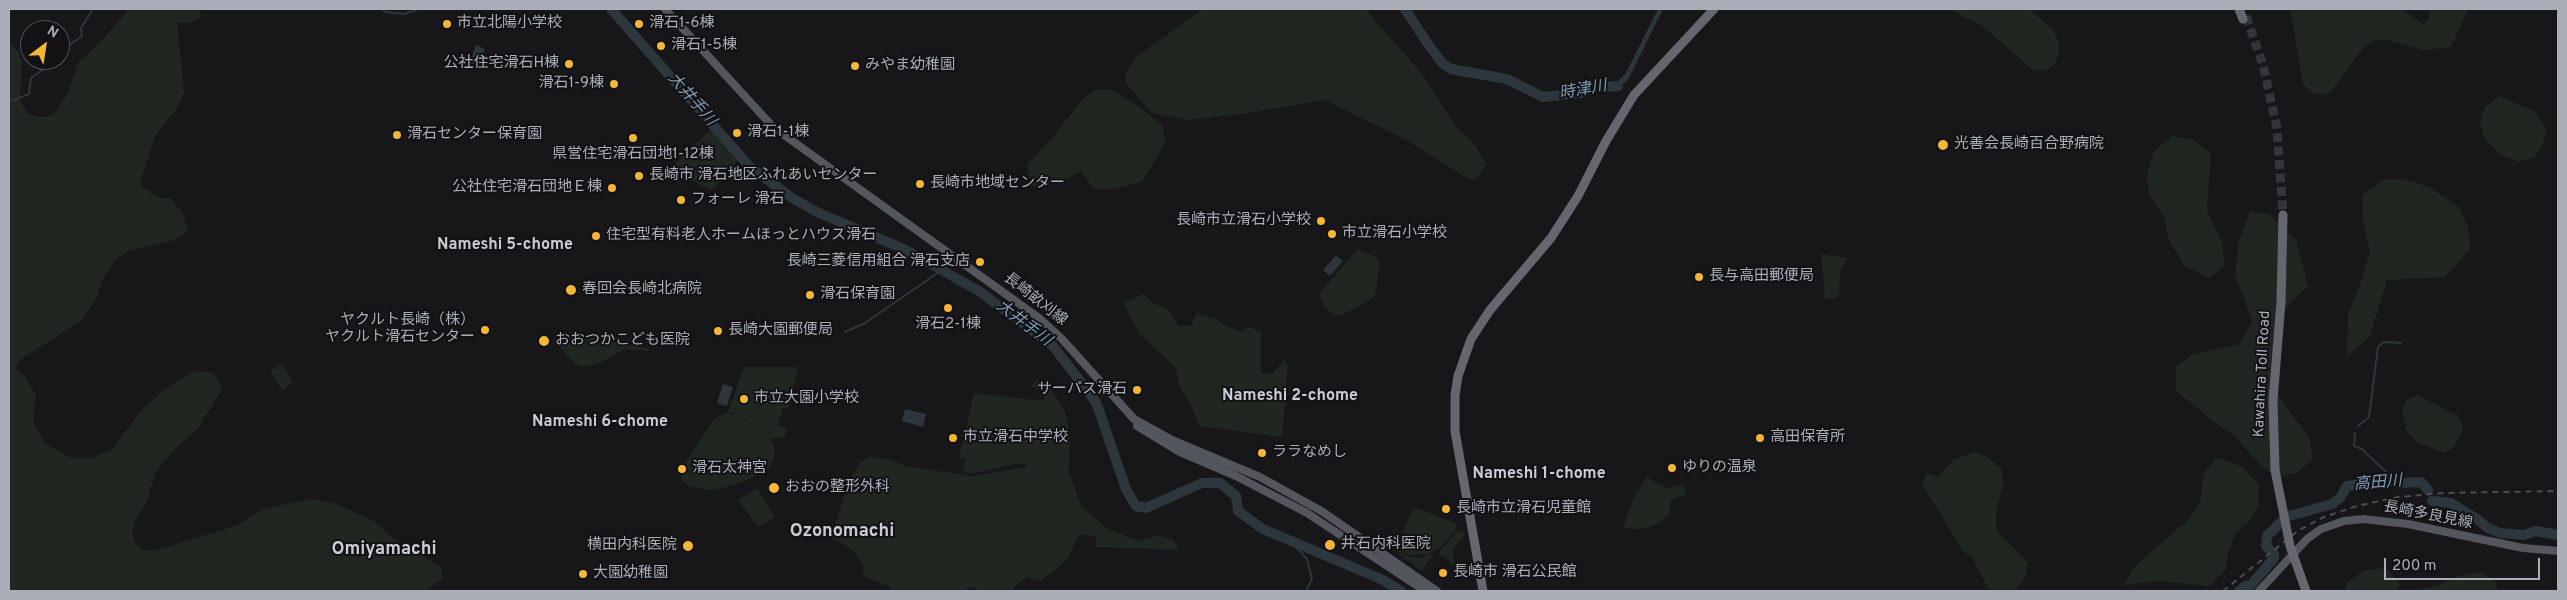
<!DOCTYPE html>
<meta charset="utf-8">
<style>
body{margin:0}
#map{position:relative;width:2567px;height:600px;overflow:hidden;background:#171719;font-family:Overpass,sans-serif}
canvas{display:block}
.frame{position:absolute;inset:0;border:10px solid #a9aeb9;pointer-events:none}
.north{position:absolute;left:20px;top:20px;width:50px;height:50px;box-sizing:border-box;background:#121214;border:1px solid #4e5056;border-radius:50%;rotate:31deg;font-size:14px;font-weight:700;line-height:20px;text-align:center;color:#a9aeb9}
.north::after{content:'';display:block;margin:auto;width:18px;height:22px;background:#f4b634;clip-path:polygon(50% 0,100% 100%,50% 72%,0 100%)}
.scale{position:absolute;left:2384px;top:558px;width:156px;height:22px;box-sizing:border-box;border:2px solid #a9aeb9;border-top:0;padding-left:6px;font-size:15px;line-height:18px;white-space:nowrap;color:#a9aeb9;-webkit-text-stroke:4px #121214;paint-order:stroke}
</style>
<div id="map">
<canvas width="2567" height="600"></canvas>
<div class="frame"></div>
<div class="north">N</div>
<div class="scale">200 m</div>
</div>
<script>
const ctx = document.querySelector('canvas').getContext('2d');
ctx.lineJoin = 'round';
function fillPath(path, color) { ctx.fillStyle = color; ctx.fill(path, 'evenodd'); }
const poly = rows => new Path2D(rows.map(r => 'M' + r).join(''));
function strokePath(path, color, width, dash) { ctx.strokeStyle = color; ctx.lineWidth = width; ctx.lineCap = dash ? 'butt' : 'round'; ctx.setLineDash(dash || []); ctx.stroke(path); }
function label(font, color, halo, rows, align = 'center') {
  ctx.font = font + ' Overpass,"Noto Sans JP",sans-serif'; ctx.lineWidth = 4; ctx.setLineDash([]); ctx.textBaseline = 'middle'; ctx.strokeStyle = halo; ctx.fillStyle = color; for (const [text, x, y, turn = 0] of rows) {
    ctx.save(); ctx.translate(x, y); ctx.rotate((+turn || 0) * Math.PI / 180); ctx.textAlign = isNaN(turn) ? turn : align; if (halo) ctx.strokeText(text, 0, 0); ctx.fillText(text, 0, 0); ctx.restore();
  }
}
const green = poly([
 [129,9,200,9,201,17,191,23,177,23,184,94,176,110,155,136,140,183,144,188,160,198,170,198,183,214,188,232,171,241,129,250,115,260,101,282,97,298,82,320,20,360,16,369,25,377,36,395,33,421,45,443,71,458,92,458,113,449,139,413,161,392,194,371,211,372,217,377,222,390,198,428,173,451,156,472,147,501,134,523,132,533,135,543,142,550,153,551,235,526,263,509,312,499,334,503,374,521,391,537,441,567,443,579,424,591,9,591,9,43,19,52,22,62,20,100,25,110,33,116,47,117,55,113,67,95,78,63,104,38],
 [1203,9,1365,9,1423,75,1456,127,1476,146,1486,165,1475,180,1467,178,1406,140,1325,100,1249,113,1188,120,1152,113,1126,83,1126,73,1136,57],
 [1949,9,2028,9,2052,28,2059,42,2059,54,2054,65,2045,71,2033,70,1982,26],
 [2292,9,2402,9,2423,24,2429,19,2429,9,2468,9,2451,47,2424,50,2386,40,2374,40,2363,48,2330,93,2321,95,2311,92,2303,84,2291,14],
 [1110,89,1135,104,1162,125,1166,142,1142,182,1110,190,1093,188,1081,171,1058,184,1031,186,1027,165,1052,138,1082,100,1095,90],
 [2499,96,2536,112,2546,129,2543,144,2535,157,2519,162,2501,155,2484,138,2480,122,2485,107],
 [712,128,739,159,714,189,710,190,670,168],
 [2173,136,2194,140,2211,154,2207,210,2222,243,2225,265,2209,278,2185,266,2169,241,2164,216,2149,195,2147,174,2154,151],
 [2385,179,2402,179,2428,186,2460,208,2468,228,2470,249,2445,277,2387,280,2370,336,2347,357,2348,315,2360,285,2370,251,2363,221,2362,195],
 [2250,212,2269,214,2296,240,2308,286,2283,310,2277,394,2309,438,2313,459,2298,472,2278,477,2261,466,2234,435,2218,425,2176,391,2176,367,2191,355,2240,344,2252,321,2235,274,2239,241],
 [1359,248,1360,251,1377,257,1380,263,1375,295,1367,302,1342,315,1335,315,1324,307,1319,294],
 [1821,254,1848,258,1840,272,1839,296,1835,298,1825,299],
 [1143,294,1155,304,1168,309,1179,326,1191,326,1197,313,1216,319,1226,326,1242,332,1247,326,1261,332,1261,372,1272,374,1285,359,1288,365,1282,437,1199,426,1192,407,1179,385,1176,368,1139,333,1123,303],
 [561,334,584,335,649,349,648,351,625,349,600,363,583,367,575,364,562,350,559,345],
 [282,364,293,382,282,391,270,371],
 [744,367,798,367,788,409,783,408,778,425,788,429,784,437,770,439,774,445,774,458,768,469,752,478,732,486,710,490,690,487,682,480,681,469,714,419,726,413,742,417,757,426,743,417,728,412],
 [1037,379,1052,390,1065,411,1070,435,1069,472,1081,506,1108,529,1139,541,1159,535,1173,540,1179,550,1095,547,1096,537,1079,534,1067,560,1041,581,1028,577,1017,584,1012,591,984,591,969,587,965,591,891,591,891,587,862,576,864,568,853,550,831,538,849,481,860,462,870,457,887,459,910,467,973,476,1026,467,1026,464,1015,464,971,474,963,472,965,459,959,458,974,393,1044,401,1045,394,1032,386],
 [2417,395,2458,416,2463,428,2455,446,2445,453,2416,442,2406,430,2402,409,2407,400],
 [1974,452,1987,457,2001,468,2004,482,1996,511,1996,530,2028,563,2026,576,2015,591,1995,591,1988,588,1972,557,1963,551,1922,484,1926,473,1938,477,1953,460],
 [2217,457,2243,467,2259,485,2258,507,2249,522,2236,532,2228,553,2226,569,2209,586,2158,581,2124,585,2134,567,2190,518,2200,502,2204,473],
 [1647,477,1665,488,1683,485,1687,494,1671,500,1669,515,1659,523,1644,529,1623,528,1634,497],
 [757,488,775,517,758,527,738,500],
 [1417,508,1457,524,1455,531,1441,547,1428,554,1411,555,1396,551,1412,510],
 [1464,531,1465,535,1453,549,1454,564,1438,553,1457,532],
 [1397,553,1418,558,1434,553,1422,571],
 [2386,568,2400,585,2396,591,2346,591,2346,583,2365,570],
 [2481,572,2495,581,2498,591,2414,591,2440,585,2458,576]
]);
const water = poly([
 [1658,9,1663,9,1629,78,1617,91,1606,90,1606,87,1618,81,1626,73],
 [476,45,485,49,479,66,470,63],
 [1336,255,1343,261,1330,276,1323,270],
 [723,384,733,387,727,406,717,403],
 [905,409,926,414,923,427,902,421]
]);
const stream = poly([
 [381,9,386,12,404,14,419,9],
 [60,58,68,46,82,36,81,28,93,9],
 [9,102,29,94,31,78,57,60],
 [845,332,865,323,942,270],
 [2358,426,2369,417,2378,347,2384,342,2401,343],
 [2355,433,2354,446,2362,449,2386,472,2387,480],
 [1298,543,1297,548,1307,559,1312,579,1306,591]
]);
const river = poly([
 [611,9,749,166,792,198,819,213,904,249,979,291,1053,346,1096,402,1126,489,1136,506,1146,508,1202,483,1220,483,1236,496,1238,511,1263,529,1383,580,1401,591],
 [1405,9,1430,47,1443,64,1451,69,1507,79,1543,97,1582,93,1590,88,1618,86],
 [2432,501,2451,503,2477,519,2488,528,2500,533,2524,535,2536,531,2558,535],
 [2270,550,2266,546,2267,536,2286,517,2332,504,2340,498,2347,486,2387,480,2399,483,2421,482,2428,490],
 [2239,591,2245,586,2251,585,2274,558,2274,554]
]);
const highwayTunnel = poly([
 [2246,16,2263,65,2277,128,2283,215]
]);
const major = poly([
 [665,9,773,127,1039,318,1062,339,1134,419,1172,440,1260,477,1323,512,1437,591],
 [1137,426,1180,452,1236,476,1307,513,1425,591],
 [2259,591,2307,539,2321,529,2344,521,2363,519,2408,524,2523,548,2558,551]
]);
const highway = poly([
 [2239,9,2243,19],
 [2275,470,2273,400,2281,302,2283,215],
 [1483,591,1455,431,1455,395,1458,376,1471,339,1490,310,1551,238,1578,196,1606,141,1634,95,1714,9]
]);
const rail = poly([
 [2223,591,2299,530,2324,517,2357,506,2398,497,2443,493,2558,491]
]);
const highwayBridge = poly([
 [2275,470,2290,546,2306,591]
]);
const markers = [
 [447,24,5,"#f4b634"],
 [639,24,5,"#f4b634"],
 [661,46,5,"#f4b634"],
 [569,64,5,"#f4b634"],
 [855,66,5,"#f4b634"],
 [614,84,5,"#f4b634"],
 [737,133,5,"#f4b634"],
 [397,135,5,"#f4b634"],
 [633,138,5,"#f4b634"],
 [1943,145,6,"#f4b634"],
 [639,176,5,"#f4b634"],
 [920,184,5,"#f4b634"],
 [612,188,5,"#f4b634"],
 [681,200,5,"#f4b634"],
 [1321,221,5,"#f4b634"],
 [1332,234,5,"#f4b634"],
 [596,236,5,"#f4b634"],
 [980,262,5,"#f4b634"],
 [1699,277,5,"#f4b634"],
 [571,290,6,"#f4b634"],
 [810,295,5,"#f4b634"],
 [948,308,5,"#f4b634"],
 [485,330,5,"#f4b634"],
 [718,331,5,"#f4b634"],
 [544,341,6,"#f4b634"],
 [1137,390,5,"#f4b634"],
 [744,399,5,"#f4b634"],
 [953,438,5,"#f4b634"],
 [1760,438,5,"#f4b634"],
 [1262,453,5,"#f4b634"],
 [1672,468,5,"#f4b634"],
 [682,469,5,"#f4b634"],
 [774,488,6,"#f4b634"],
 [1446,509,5,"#f4b634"],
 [1330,545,6,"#f4b634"],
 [688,546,6,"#f4b634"],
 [1443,573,5,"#f4b634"],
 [583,574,5,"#f4b634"]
];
const poiNames = [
 ["市立北陽小学校",457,24],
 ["滑石1-6棟",649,24],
 ["滑石1-5棟",671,46],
 ["公社住宅滑石H棟",559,64,"right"],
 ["みやま幼稚園",865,66],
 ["滑石1-9棟",604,84,"right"],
 ["滑石1-1棟",747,133],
 ["滑石センター保育園",407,135],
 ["光善会長崎百合野病院",1954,145],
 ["県営住宅滑石団地1-12棟",633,155,"center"],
 ["長崎市 滑石地区ふれあいセンター",649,176],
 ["長崎市地域センター",930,184],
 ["公社住宅滑石団地Ｅ棟",602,188,"right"],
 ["フォーレ 滑石",691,200],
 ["長崎市立滑石小学校",1311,221,"right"],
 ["市立滑石小学校",1342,234],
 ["住宅型有料老人ホームほっとハウス滑石",606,236],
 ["長崎三菱信用組合 滑石支店",970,262,"right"],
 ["長与高田郵便局",1709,277],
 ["春回会長崎北病院",582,290],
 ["滑石保育園",820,295],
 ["ヤクルト長崎（株）",475,321,"right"],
 ["ヤクルト滑石センター",475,338,"right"],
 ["滑石2-1棟",948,325,"center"],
 ["長崎大園郵便局",728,331],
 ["おおつかこども医院",555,341],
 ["サーパス滑石",1127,390,"right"],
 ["市立大園小学校",754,399],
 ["市立滑石中学校",963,438],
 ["高田保育所",1770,438],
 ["ララなめし",1272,453],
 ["ゆりの温泉",1682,468],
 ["滑石太神宮",692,469],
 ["おおの整形外科",785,488],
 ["長崎市立滑石児童館",1456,509],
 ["井石内科医院",1341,545],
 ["横田内科医院",677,546,"right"],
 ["長崎市 滑石公民館",1453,573],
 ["大園幼稚園",593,574]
];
const streetNames = [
 ["長崎畝刈線",1035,300,38],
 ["Kawahira Toll Road",2263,374,-87],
 ["長崎多良見線",2428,516,11]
];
const waterNames = [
 ["時津川",1583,91,-10],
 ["大井手川",691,100,49],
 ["大井手川",1023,324,37],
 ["高田川",2378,484,-5]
];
const neighbourhoodNames = [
 ["Nameshi 5-chome",505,246],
 ["Nameshi 2-chome",1290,397],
 ["Nameshi 6-chome",600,423],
 ["Nameshi 1-chome",1539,475]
];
const quarterNames = [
 ["Ozonomachi",842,532],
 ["Omiyamachi",384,550]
];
fillPath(green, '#1f2720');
fillPath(water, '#2d363d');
strokePath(stream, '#2d363d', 2);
strokePath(river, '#2d363d', 10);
strokePath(highwayTunnel, '#343539', 9, [9, 4.5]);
strokePath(major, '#54565d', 8);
strokePath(highway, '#64676f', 9);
strokePath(rail, '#4b4d53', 2, [6, 5]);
strokePath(highwayBridge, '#64676f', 9);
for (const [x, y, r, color] of markers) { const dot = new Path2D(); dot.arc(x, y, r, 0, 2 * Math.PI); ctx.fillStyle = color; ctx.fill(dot); strokePath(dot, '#121214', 2); }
label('15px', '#a9aeb9', '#121214', poiNames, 'left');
label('15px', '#a9aeb9', '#121214', streetNames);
label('italic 16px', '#809bb4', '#121214', waterNames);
label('bold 16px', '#cacdd5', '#121214', neighbourhoodNames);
label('bold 18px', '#cacdd5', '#121214', quarterNames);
</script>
